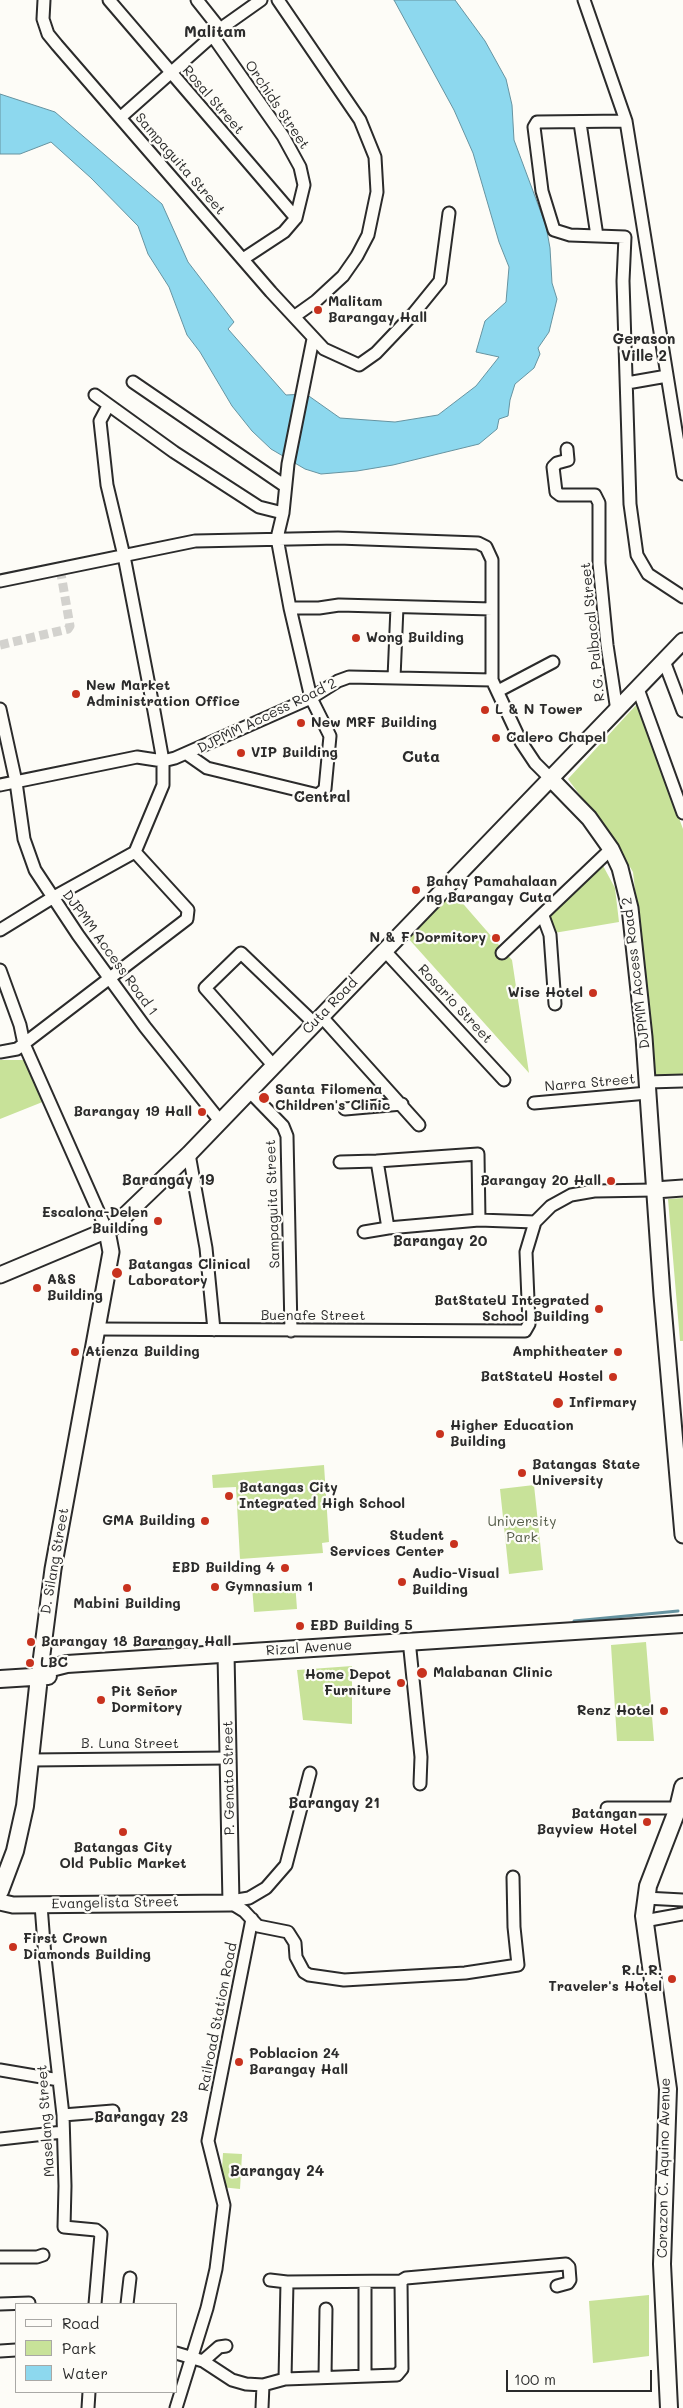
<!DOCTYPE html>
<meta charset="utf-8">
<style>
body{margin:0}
#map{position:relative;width:683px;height:2408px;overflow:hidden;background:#fdfcf7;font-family:Mali,sans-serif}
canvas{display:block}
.legend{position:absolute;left:15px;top:2303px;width:162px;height:90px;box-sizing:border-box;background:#fdfcf7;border:1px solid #a9a8a5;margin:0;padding:6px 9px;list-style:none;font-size:15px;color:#2b2b2b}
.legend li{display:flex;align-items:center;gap:10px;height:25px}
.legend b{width:25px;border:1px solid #a9a8a5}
.scale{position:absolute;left:506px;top:2370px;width:146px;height:22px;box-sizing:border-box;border:2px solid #2b2b2b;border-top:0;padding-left:6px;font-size:15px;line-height:18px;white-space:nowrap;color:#2b2b2b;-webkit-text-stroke:4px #fdfcf7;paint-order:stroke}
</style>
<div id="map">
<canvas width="683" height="2408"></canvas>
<ul class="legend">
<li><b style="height:6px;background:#fdfcf7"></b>Road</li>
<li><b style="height:14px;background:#c8e299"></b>Park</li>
<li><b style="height:14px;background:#8dd8ee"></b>Water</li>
</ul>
<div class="scale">100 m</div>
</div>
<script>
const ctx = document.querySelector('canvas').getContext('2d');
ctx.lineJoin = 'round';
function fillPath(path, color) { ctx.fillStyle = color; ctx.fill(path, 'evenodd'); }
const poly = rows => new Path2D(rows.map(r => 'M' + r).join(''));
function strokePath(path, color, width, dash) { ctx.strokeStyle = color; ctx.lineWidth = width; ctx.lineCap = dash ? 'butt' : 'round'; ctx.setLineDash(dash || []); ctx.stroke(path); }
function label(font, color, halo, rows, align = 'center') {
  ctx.font = font + ' Mali,sans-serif'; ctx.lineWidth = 4.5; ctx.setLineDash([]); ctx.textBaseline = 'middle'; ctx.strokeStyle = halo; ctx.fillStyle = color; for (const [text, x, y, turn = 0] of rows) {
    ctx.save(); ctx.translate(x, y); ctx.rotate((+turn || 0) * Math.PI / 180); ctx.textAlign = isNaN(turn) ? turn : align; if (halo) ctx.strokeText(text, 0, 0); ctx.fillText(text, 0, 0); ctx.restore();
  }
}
const green = poly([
 [637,704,683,829,683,1076,656,1077,633,872,618,847,568,779],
 [601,862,615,888,619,922,554,933,546,915],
 [452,891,512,960,529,1073,407,937],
 [0,1060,29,1060,45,1101,0,1119],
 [683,1198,683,1341,680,1341,668,1199],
 [324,1465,329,1542,322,1543,323,1553,240,1559,236,1487,213,1488,212,1475],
 [534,1485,543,1570,509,1574,500,1489],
 [295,1582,297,1609,254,1612,252,1586],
 [646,1642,654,1741,617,1741,611,1645],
 [352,1666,352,1724,303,1720,297,1670],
 [223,2153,242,2154,240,2189,221,2187],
 [649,2295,649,2356,593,2363,589,2301]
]);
const water = poly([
 [394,0,455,0,485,41,506,79,512,105,514,140,546,226,550,248,552,283,557,299,549,332,538,348,540,354,534,368,515,384,510,400,508,416,499,419,497,429,479,444,393,465,357,471,321,474,305,469,271,449,252,431,232,406,200,352,187,335,169,287,148,254,138,226,91,178,51,142,20,154,0,154,0,94,55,112,162,204,188,262,234,322,228,329,286,395,306,394,340,418,395,422,438,415,476,386,499,357,476,352,485,321,506,302,509,267,499,242,473,153,454,110,394,0]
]);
const stream = poly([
 [574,1621,678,1611]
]);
const pedestrianTunnel = poly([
 [0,645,68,629,70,626,60,568]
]);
const minor = poly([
 [44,0,43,19,48,34,57,45,271,292,324,349,359,365,376,353,414,313,440,281,449,213],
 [109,0,296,218],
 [197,0,220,29],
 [278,0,360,120,375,157,377,192,368,235,357,256,343,276,316,301,295,316],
 [584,0,626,121,683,474],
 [212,35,283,136,300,167,304,185,296,218,284,232,243,259],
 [121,117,220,29,261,0],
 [626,121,537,122,534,127,542,191,554,230,570,235,625,237,623,281,630,504,637,555,648,574,683,597],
 [580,123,597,236],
 [133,382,285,486],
 [627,383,667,376],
 [95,395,174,452,259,507,283,513],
 [567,449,568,460,557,463,553,467,556,492,560,495,595,495,599,503,599,563,607,645,617,711],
 [0,581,195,541,338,538,478,543,486,547,492,560,492,680,521,742,535,763,551,779],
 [290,608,319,608,339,605,492,609],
 [664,661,683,711],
 [394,678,397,607],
 [638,689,683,813],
 [498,691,553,662],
 [0,709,16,782,24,839,35,870,78,935,145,1027,220,1121],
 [187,754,207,768,318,795,325,789,330,736,311,698,290,608,277,538,283,513,288,464,313,339],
 [0,785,137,757,163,761,175,758,311,698,338,681,349,677,492,680],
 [543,916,550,935,555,1004],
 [0,930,52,898,135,852,163,785,163,761,154,711,124,556,107,485,100,421,108,406],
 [384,950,504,1080],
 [502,953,611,849],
 [0,970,20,1025,24,1044,107,1231],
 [321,1016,419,1125],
 [0,1052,17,1049,187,919,188,910,135,852],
 [273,1065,205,988,241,953,314,1023],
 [648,1082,683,1081],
 [249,1091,283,1126,287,1136,291,1331],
 [534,1103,648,1093],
 [345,1109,402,1104],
 [189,1154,206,1248,214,1330],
 [340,1162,377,1161],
 [479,1220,478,1154,377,1161,388,1228,479,1220,535,1222],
 [364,1232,388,1228],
 [98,1329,525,1331,529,1324,526,1252,535,1222,551,1206,571,1195,594,1191,655,1190],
 [409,1640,421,1757,420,1784],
 [31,1760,229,1758],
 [607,1808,678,1808],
 [645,1898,683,1900],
 [231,1901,249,1898,266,1888,286,1865,310,1773],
 [231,1903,244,1911,258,1926,288,1932,295,1943,296,1957,304,1972,309,1975,344,1980,465,1973,518,1965,514,1927,513,1877],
 [41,1905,45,1957,63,2115,65,2186,64,2227,96,2230,101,2234,95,2304],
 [644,1921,683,1914],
 [0,2070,59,2080],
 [63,2115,113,2111],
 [0,2139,63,2132],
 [0,2257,37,2257,43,2255],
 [270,2280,287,2282],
 [365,2282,365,2375],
 [0,2304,29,2303],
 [127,2304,130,2278],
 [0,2351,16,2350],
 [176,2353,203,2361,232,2380,246,2384,263,2385,285,2379,397,2375,402,2369,401,2281,406,2278,566,2264,569,2267,570,2280,568,2283,557,2286],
 [203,2361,219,2347,226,2346],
 [325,2377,326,2309],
 [285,2379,287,2282,401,2281],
 [88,2408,89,2392],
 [176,2408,207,2308,216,2269,224,2205,208,2141,252,1919],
 [262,2408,263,2385]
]);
const tertiary = poly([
 [551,779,589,818,611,849,620,868,630,908,644,1037,662,1295,683,1535],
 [655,1190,683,1188],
 [0,1275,112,1228,189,1154,683,641],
 [39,1677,53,1569,111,1252,107,1231],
 [0,1902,13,1905,231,1903,226,1654]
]);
const secondary = poly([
 [39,1677,51,1668,67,1664,683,1624],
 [0,1679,48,1676],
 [0,1891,15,1851,25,1806,39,1677],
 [669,2408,662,2264,668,2089,644,1916,648,1886,678,1808,683,1787]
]);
const markers = [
 [318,310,5,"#c8321e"],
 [356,638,5,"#c8321e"],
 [76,694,5,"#c8321e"],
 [485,710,5,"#c8321e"],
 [301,723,5,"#c8321e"],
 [496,738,5,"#c8321e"],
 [241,753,5,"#c8321e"],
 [416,890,5,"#c8321e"],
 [496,938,5,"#c8321e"],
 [593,993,5,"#c8321e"],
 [264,1098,6,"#c8321e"],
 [202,1112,5,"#c8321e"],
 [611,1181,5,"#c8321e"],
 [158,1221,5,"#c8321e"],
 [117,1273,6,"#c8321e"],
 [37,1288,5,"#c8321e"],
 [599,1309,5,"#c8321e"],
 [75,1352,5,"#c8321e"],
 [618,1352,5,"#c8321e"],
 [613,1377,5,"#c8321e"],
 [558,1403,6,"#c8321e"],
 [440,1434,5,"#c8321e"],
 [522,1473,5,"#c8321e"],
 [229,1496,5,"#c8321e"],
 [205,1521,5,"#c8321e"],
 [454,1544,5,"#c8321e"],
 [285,1568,5,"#c8321e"],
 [402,1582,5,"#c8321e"],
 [215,1587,5,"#c8321e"],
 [127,1588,5,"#c8321e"],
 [300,1626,5,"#c8321e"],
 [31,1642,5,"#c8321e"],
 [30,1663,5,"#c8321e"],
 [422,1673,6,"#c8321e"],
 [401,1683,5,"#c8321e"],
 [101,1700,5,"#c8321e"],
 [664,1711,5,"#c8321e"],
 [647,1822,5,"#c8321e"],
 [123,1832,5,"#c8321e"],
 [13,1947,5,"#c8321e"],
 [672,1979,5,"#c8321e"],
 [239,2062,5,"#c8321e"]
];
const streetNames = [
 ["Rosal Street",213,100,49],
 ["Orchids Street",277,105,56],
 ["Sampaguita Street",180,164,49],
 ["R.G. Palbacal Street",593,632,-96],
 ["DJPMM Access Road 2",267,716,-26],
 ["DJPMM Access Road 1",110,953,54],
 ["DJPMM Access Road 2",636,973,-97],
 ["Rosario Street",455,1004,47],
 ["Cuta Road",330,1006,-46],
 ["Narra Street",590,1083,-5],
 ["Sampaguita Street",273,1204,-92],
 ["Buenafe Street",313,1316],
 ["D. Silang Street",55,1561,-80],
 ["Rizal Avenue",309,1648,-4],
 ["B. Luna Street",130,1744],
 ["P. Genato Street",229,1778,-91],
 ["Evangelista Street",115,1903,-1],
 ["Railroad Station Road",218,2017,-79],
 ["Maselang Street",46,2121,-94],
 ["Corazon C. Aquino Avenue",664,2168,-89]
];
const poiNames = [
 ["Malitam",328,302],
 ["Barangay Hall",328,318],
 ["Wong Building",366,638],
 ["New Market",86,686],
 ["Administration Office",86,702],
 ["L & N Tower",495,710],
 ["New MRF Building",311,723],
 ["Calero Chapel",506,738],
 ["VIP Building",251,753],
 ["Bahay Pamahalaan",426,882],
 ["ng Barangay Cuta",426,898],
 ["N & F Dormitory",486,938,"right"],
 ["Wise Hotel",583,993,"right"],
 ["Santa Filomena",275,1090],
 ["Children's Clinic",275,1106],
 ["Barangay 19 Hall",192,1112,"right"],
 ["Barangay 20 Hall",601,1181,"right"],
 ["Escalona-Delen",148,1213,"right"],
 ["Building",148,1229,"right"],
 ["Batangas Clinical",128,1265],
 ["Laboratory",128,1281],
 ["A&S",47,1280],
 ["Building",47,1296],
 ["BatStateU Integrated",589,1301,"right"],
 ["School Building",589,1317,"right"],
 ["Atienza Building",85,1352],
 ["Amphitheater",608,1352,"right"],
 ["BatStateU Hostel",603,1377,"right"],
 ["Infirmary",569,1403],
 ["Higher Education",450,1426],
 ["Building",450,1442],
 ["Batangas State",532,1465],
 ["University",532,1481],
 ["Batangas City",239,1488],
 ["Integrated High School",239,1504],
 ["GMA Building",195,1521,"right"],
 ["Student",444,1536,"right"],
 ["Services Center",444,1552,"right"],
 ["EBD Building 4",275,1568,"right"],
 ["Audio-Visual",412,1574],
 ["Building",412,1590],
 ["Gymnasium 1",225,1587],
 ["Mabini Building",127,1604,"center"],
 ["EBD Building 5",310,1626],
 ["Barangay 18 Barangay Hall",41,1642],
 ["LBC",40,1663],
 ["Malabanan Clinic",433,1673],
 ["Home Depot",391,1675,"right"],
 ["Furniture",391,1691,"right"],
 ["Pit Señor",111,1692],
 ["Dormitory",111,1708],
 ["Renz Hotel",654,1711,"right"],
 ["Batangan",637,1814,"right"],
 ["Bayview Hotel",637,1830,"right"],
 ["Batangas City",123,1848,"center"],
 ["Old Public Market",123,1864,"center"],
 ["First Crown",23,1939],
 ["Diamonds Building",23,1955],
 ["R.L.R.",662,1971,"right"],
 ["Traveler's Hotel",662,1987,"right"],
 ["Poblacion 24",249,2054],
 ["Barangay Hall",249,2070]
];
const parkNames = [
 ["University",522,1522],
 ["Park",522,1538]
];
const neighbourhoodNames = [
 ["Gerason",644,339],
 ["Ville 2",644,356],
 ["Central",322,797],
 ["Barangay 19",168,1180],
 ["Barangay 20",440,1241],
 ["Barangay 21",334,1803],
 ["Barangay 23",141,2117],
 ["Barangay 24",277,2171]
];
const quarterNames = [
 ["Malitam",215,32],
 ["Cuta",421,757]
];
fillPath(green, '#c8e299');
fillPath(water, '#8dd8ee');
strokePath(water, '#6693a0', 1);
strokePath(stream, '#6693a0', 3);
strokePath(pedestrianTunnel, '#d3d2ce', 9, [9, 4.5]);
strokePath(minor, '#2b2b2b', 15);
strokePath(tertiary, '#2b2b2b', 19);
strokePath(secondary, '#2b2b2b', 20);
strokePath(minor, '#fdfcf7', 11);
strokePath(tertiary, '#fdfcf7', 15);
strokePath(secondary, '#fdfcf7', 16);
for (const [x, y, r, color] of markers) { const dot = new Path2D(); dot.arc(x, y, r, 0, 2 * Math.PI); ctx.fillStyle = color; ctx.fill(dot); strokePath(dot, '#fdfcf7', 2); }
label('14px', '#2b2b2b', '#fdfcf7', streetNames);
label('bold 14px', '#2b2b2b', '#fdfcf7', poiNames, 'left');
label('14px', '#525946', '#fdfcf7', parkNames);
label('bold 15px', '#2b2b2b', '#fdfcf7', neighbourhoodNames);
label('bold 16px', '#2b2b2b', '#fdfcf7', quarterNames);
</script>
